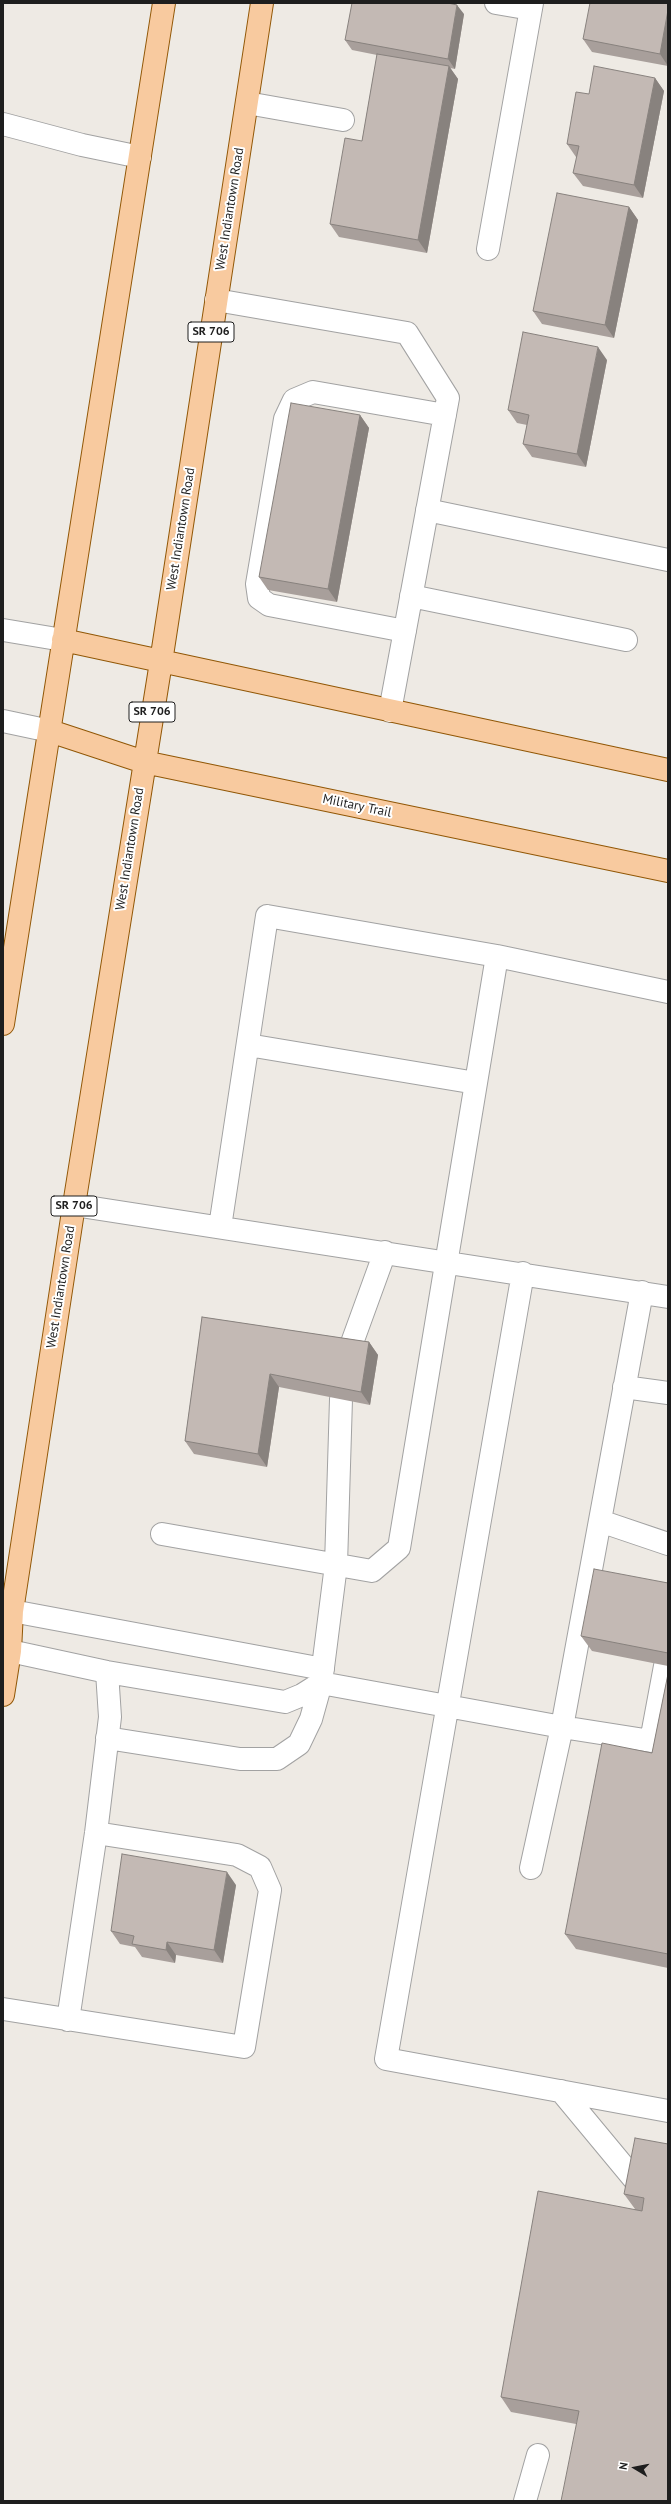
<!DOCTYPE html>
<style>
body{margin:0}
#map{position:relative;width:671px;height:2504px;overflow:hidden;background:#eeeae4;font-family:"PT Sans",sans-serif}
canvas{display:block}
.frame{position:absolute;inset:0;border:4px solid #1e1e1e;pointer-events:none}
.north{position:absolute;left:615px;top:2448px;width:40px;height:40px;-webkit-text-stroke:3px #fff;paint-order:stroke;rotate:280deg;font-size:11px;font-weight:700;line-height:16px;text-align:center;color:#1e1e1e}
.north::after{content:'';display:block;margin:auto;width:14px;height:18px;background:#1e1e1e;clip-path:polygon(50% 0,100% 100%,50% 72%,0 100%)}
</style>
<div id="map">
<canvas width="671" height="2504"></canvas>
<div class="frame"></div>
<div class="north">N</div>
</div>
<script>
const ctx = document.querySelector('canvas').getContext('2d');
ctx.lineJoin = 'round';
const poly = rows => new Path2D(rows.map(r => 'M' + r).join(''));
function strokePath(path, color, width, dash) { ctx.strokeStyle = color; ctx.lineWidth = width; ctx.lineCap = dash ? 'butt' : 'round'; ctx.setLineDash(dash || []); ctx.stroke(path); }
function fillPath(path, color) { ctx.fillStyle = color; ctx.fill(path, 'evenodd'); }
function label(font, color, halo, rows, align = 'center') {
  ctx.font = font + ' "PT Sans",sans-serif'; ctx.lineWidth = 4; ctx.setLineDash([]); ctx.textBaseline = 'middle'; ctx.strokeStyle = halo; ctx.fillStyle = color; for (const [text, x, y, turn = 0] of rows) {
    ctx.save(); ctx.translate(x, y); ctx.rotate((+turn || 0) * Math.PI / 180); ctx.textAlign = isNaN(turn) ? turn : align; if (halo) ctx.strokeText(text, 0, 0); ctx.fillText(text, 0, 0); ctx.restore();
  }
}
const minor = poly([
 [496,3,531,9],
 [247,103,343,120],
 [3,124,82,145,140,157],
 [488,249,532,3],
 [216,300,407,333,448,398,390,711],
 [427,510,668,560],
 [411,596,626,640],
 [3,630,63,640],
 [405,631,269,605,259,598,257,584,285,419,294,400,313,392,445,415],
 [3,721,50,731],
 [248,1045,476,1083],
 [74,1205,668,1297],
 [220,1227,267,916,497,956],
 [523,1273,386,2059,668,2111],
 [349,1351,385,1252],
 [624,1387,668,1393],
 [600,1521,668,1544],
 [162,1534,372,1571,399,1548,497,956,668,992],
 [12,1611,323,1669],
 [10,1651,107,1672,285,1702,302,1695,321,1683,562,1727,651,1741,665,1666],
 [107,1738,240,1759,277,1759,299,1744,311,1719,321,1683,336,1565,341,1399],
 [531,1868,562,1727,642,1292],
 [3,2009,244,2047,270,1890,260,1867,237,1855,96,1833],
 [68,2020,96,1833,110,1717,107,1672],
 [561,2091,639,2185],
 [525,2501,538,2455]
]);
const major = poly([
 [63,640,668,770],
 [50,731,144,762,668,871],
 [3,1024,164,3],
 [3,1695,10,1651,12,1611,74,1205,161,662,262,3]
]);
const wall = poly([
 [668,3,668,66,592,52,583,39],
 [464,14,455,69,450,68,458,79,427,253,339,237,330,224,362,141,377,55,352,50,345,40],
 [655,78,664,91,643,198,583,186,573,173,577,157,576,157,567,144,589,94],
 [629,207,638,220,614,338,542,324,533,311],
 [607,360,586,467,532,457,523,444,527,425,517,423,508,410],
 [360,415,369,428,337,602,268,590,259,577],
 [202,1317,369,1342,378,1355,370,1405,279,1387,267,1467,194,1454,185,1441],
 [668,1583,668,1666,592,1651,581,1636],
 [668,1674,668,1968,576,1949,565,1934,652,1753],
 [236,1885,223,1963,176,1955,175,1963,142,1957,135,1947,120,1944,111,1931],
 [668,2144,576,2424,511,2412,501,2397,635,2209,624,2194]
]);
const shadedWall = poly([
 [457,5,464,14,455,69,448,59],
 [668,10,668,66,660,54],
 [449,66,458,79,427,253,418,240],
 [655,78,664,91,643,198,634,185],
 [629,207,638,220,614,338,605,325],
 [598,347,607,360,586,467,577,454],
 [360,415,369,428,337,602,328,589],
 [369,1342,378,1355,370,1405,361,1392],
 [270,1374,279,1387,267,1467,258,1454],
 [227,1872,236,1885,223,1963,214,1950],
 [167,1942,176,1955,175,1963,166,1950]
]);
const building = poly([
 [352,3,448,3,457,5,448,59,345,40,352,3],
 [590,3,668,3,668,10,660,54,583,39,590,3],
 [377,54,449,66,418,240,330,224,345,138,362,141,377,54],
 [594,66,655,78,634,185,573,173,579,146,567,144,576,92,589,94,594,66],
 [557,193,629,207,605,325,533,311,557,193],
 [523,332,598,347,577,454,523,444,529,415,508,410,523,332],
 [291,403,360,415,328,589,259,577,291,403],
 [202,1317,369,1342,361,1392,270,1374,258,1454,185,1441,202,1317],
 [594,1569,668,1583,668,1653,581,1636,594,1569],
 [668,1674,668,1954,565,1934,602,1743,652,1753,668,1674],
 [122,1854,227,1872,214,1950,167,1942,166,1950,132,1944,134,1936,111,1931,122,1854],
 [635,2138,668,2144,668,2501,561,2501,579,2411,501,2397,538,2191,642,2211,644,2198,624,2194,635,2138]
]);
const shields = [
 [211,332,46],
 [152,712,46],
 [74,1206,46]
];
const shieldNames = [
 ["SR 706",211,332],
 ["SR 706",152,712],
 ["SR 706",74,1206]
];
const streetNames = [
 ["West Indiantown Road",230,209,-81],
 ["West Indiantown Road",181,529,-81],
 ["Military Trail",357,806,12],
 ["West Indiantown Road",130,849,-81],
 ["West Indiantown Road",61,1287,-81]
];
strokePath(minor, '#a2a2a2', 24);
strokePath(major, '#915706', 24);
strokePath(minor, '#fff', 22);
strokePath(major, '#f8ca9f', 22);
fillPath(wall, '#a89f9b');
fillPath(shadedWall, '#88827e');
fillPath(building, '#c3b9b4');
strokePath(building, '#88827e', 1);
for (const [x, y, w] of shields) { const box = new Path2D(); box.roundRect(x - w / 2, y - 10, w, 20, 3); ctx.fillStyle = '#fff'; ctx.fill(box); strokePath(box, '#1e1e1e', 1); }
label('bold 12px', '#1e1e1e', null, shieldNames);
label('13px', '#1e1e1e', '#fff', streetNames);
</script>
